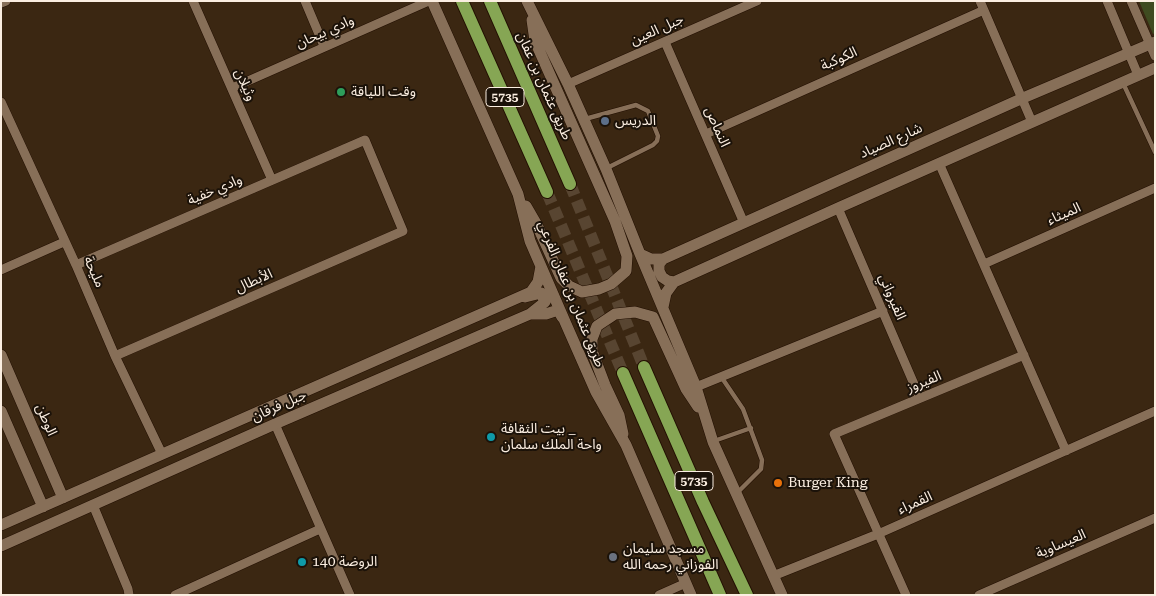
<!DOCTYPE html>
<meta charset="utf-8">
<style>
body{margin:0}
#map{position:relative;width:1156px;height:596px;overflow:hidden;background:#3b2712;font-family:"Roboto Serif",serif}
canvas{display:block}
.frame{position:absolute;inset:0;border:2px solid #fbeee1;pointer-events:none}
</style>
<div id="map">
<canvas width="1156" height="596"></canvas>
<div class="frame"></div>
</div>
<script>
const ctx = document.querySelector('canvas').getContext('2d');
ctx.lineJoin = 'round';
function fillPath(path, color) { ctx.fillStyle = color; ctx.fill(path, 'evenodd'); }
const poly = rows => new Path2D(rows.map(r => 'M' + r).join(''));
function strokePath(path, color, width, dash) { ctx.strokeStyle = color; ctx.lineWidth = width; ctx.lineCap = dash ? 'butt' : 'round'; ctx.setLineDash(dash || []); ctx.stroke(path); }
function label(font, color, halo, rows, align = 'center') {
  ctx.font = font + ' "Roboto Serif","Noto Sans Arabic",serif'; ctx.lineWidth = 4; ctx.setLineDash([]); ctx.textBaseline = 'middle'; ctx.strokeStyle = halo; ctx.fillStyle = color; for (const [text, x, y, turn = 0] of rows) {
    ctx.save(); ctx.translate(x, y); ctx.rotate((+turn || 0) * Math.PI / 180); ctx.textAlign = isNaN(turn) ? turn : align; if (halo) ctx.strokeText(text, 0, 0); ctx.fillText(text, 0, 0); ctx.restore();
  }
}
const green = poly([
 [1139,1,1155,1,1155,33,1153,34]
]);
const primaryTunnel = poly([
 [570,184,644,367],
 [547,192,623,373]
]);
const service = poly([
 [1123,83,1155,152],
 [585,119,636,105,648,111,658,136,657,141,653,145,607,168],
 [722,378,743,409,762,460,761,469,738,492],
 [714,441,751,428]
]);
const minor = poly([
 [193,1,272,180],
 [305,1,324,46],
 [980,1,1032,122],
 [1107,1,1138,75],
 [1131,1,1155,56],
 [1,3,6,1],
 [665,42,744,223],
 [568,84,757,1],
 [232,88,429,1],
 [1,102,76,265,115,356,162,454],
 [706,134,984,10],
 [939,163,1066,451],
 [838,208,920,398],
 [984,264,1155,188],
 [76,265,365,140,403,231,115,356],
 [1,270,64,242],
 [696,387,883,311],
 [275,424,350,595],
 [93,505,128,589,129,595],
 [773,576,878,534,1155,411],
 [175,595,320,529],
 [659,595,686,583],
 [906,595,834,434,1024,355],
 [979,595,1155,518]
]);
const tertiary = poly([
 [432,1,518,194,530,241,566,324,596,392,626,445,691,595],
 [527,1,568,84,606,169,640,254,696,387,713,442,782,595],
 [526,206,537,225,561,278,569,286,582,292,599,289,611,284,626,271,627,256,615,221,535,41,532,20],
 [640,254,651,259,663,259,1023,98,1155,42],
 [663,259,659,264,659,271,662,277,668,281,674,282],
 [525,297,541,293,545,302,530,314],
 [663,307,666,293,674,282,838,208,1155,68],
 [1,355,63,498],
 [1,411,43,507],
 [623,434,619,415,605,385,592,351,592,339,597,326,615,314,635,312,653,317,686,389,698,407],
 [1,525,531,292,538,282,541,266],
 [1,546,275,424,530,314,546,314,558,310,562,317]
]);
const primary = poly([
 [462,1,547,192],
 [490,1,570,184],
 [644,367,703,502,747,595],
 [623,373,720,595]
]);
const markers = [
 [341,92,5,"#2e9e5b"],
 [605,121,5,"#5c6f8a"],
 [491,437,5,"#0f9aa8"],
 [778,483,5,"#e8710a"],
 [613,557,5,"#6b7280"],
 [302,562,5,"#0f9aa8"]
];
const shields = [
 [505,97,38],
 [694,481,38]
];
const shieldNames = [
 ["5735",505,97],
 ["5735",694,481]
];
const streetNames = [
 ["جبل العين",657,30,-24],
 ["وادي بيحان",325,32,-24],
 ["الكوكبة",839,59,-24],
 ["وثيلان",245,85,66],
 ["طريق عثمان بن عفان",544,86,66],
 ["النماص",717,127,66],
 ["شارع الصياد",891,141,-24],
 ["وادي خفية",215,190,-23],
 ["الميثاء",1064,214,-24],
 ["مليحة",94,272,66],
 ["الأبطال",254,281,-24],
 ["طريق عثمان بن عفان الفرعي",571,294,68],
 ["القيرواني",892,297,67],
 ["الفيروز",924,382,-22],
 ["جبل فرقان",279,406,-24],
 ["الوطن",46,420,67],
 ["القمراء",915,503,-24],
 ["العيساوية",1061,544,-23]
];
const poiNames = [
 ["وقت اللياقة",351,92],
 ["الدريس",615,121],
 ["بيت الثقافة _",501,429],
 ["واحة الملك سلمان",501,445],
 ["Burger King",788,483],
 ["مسجد سليمان",623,549],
 ["الفوزاني رحمه الله",623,565],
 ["الروضة 140",312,562]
];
fillPath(green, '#3f4b20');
strokePath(primaryTunnel, '#584531', 12, [12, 6]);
strokePath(service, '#220f00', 5.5);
strokePath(minor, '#220f00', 10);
strokePath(tertiary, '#220f00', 12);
strokePath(primary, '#220f00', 14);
strokePath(service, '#876f58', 4.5);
strokePath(minor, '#876f58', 9);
strokePath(tertiary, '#876f58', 11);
strokePath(primary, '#86a654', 12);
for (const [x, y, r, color] of markers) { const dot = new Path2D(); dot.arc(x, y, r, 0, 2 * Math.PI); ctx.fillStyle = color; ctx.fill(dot); strokePath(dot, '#1b1209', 2); }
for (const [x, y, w] of shields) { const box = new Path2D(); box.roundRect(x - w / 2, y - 9.5, w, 19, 4); ctx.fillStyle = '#1b1209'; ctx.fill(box); strokePath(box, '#fbeee1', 1); }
label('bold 12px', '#fbeee1', null, shieldNames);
label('14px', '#fbeee1', '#1b1209', streetNames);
label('14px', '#fbeee1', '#1b1209', poiNames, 'left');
</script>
